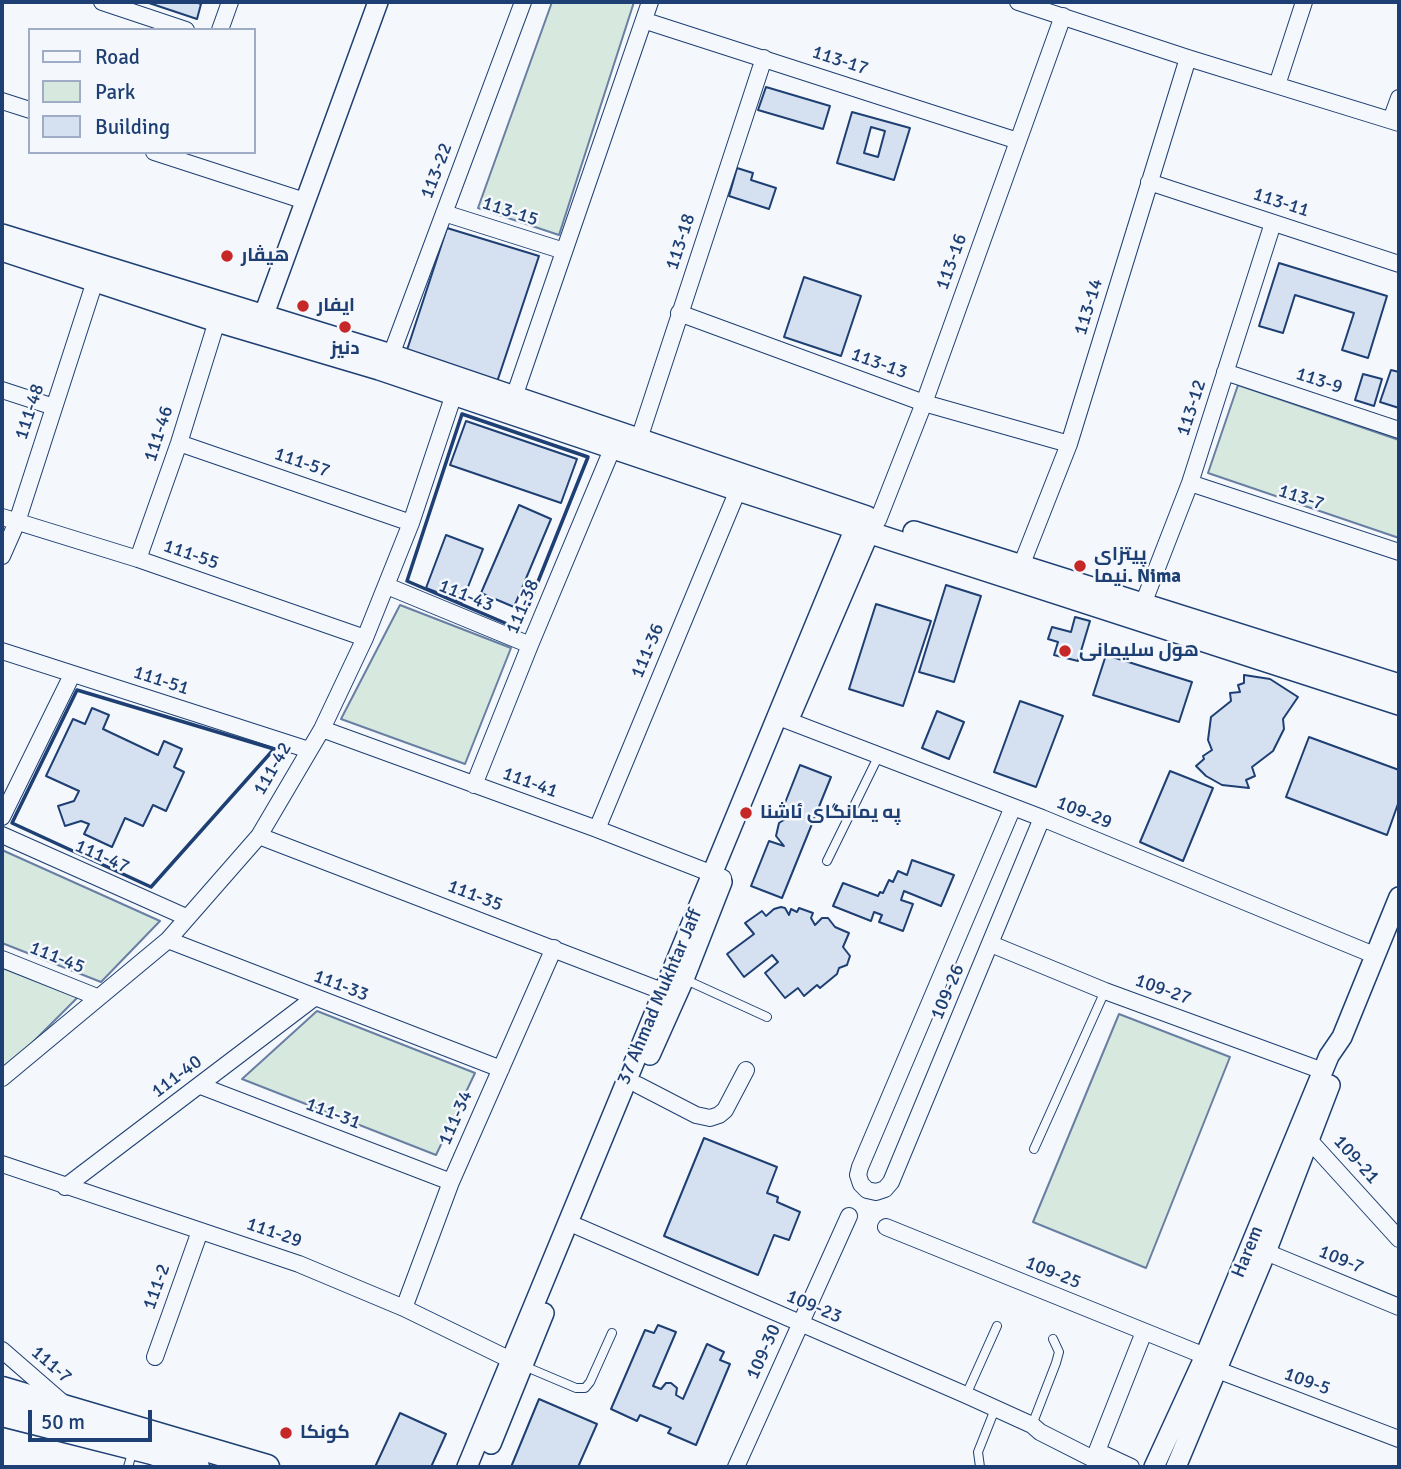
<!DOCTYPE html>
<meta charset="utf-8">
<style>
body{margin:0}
#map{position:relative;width:1401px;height:1469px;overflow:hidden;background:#f4f7fb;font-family:Signika,sans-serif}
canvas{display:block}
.frame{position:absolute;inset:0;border:4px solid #1d3f73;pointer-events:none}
.legend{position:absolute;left:28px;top:28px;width:228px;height:126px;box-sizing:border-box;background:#f4f7fb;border:2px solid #9eadc5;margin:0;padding:9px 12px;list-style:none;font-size:21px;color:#1d3f73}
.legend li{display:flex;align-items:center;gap:14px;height:35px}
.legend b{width:35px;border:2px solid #9eadc5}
.scale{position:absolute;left:28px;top:1410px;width:124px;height:32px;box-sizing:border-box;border:4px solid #1d3f73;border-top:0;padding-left:9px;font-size:21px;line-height:24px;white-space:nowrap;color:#1d3f73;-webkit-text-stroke:5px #f4f7fb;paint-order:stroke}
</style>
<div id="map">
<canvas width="1401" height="1469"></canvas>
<div class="frame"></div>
<ul class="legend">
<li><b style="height:9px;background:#f4f7fb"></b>Road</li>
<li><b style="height:19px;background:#d7e8df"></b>Park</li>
<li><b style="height:19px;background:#d5e0f0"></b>Building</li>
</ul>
<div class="scale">50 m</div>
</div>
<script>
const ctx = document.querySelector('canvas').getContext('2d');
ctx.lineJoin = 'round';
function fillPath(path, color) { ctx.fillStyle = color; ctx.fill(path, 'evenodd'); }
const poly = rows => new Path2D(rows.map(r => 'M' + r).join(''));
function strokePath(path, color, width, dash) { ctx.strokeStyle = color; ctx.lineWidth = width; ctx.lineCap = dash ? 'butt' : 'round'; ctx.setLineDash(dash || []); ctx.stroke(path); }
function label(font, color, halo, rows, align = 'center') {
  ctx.font = font + ' Signika,Cairo,sans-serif'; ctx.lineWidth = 5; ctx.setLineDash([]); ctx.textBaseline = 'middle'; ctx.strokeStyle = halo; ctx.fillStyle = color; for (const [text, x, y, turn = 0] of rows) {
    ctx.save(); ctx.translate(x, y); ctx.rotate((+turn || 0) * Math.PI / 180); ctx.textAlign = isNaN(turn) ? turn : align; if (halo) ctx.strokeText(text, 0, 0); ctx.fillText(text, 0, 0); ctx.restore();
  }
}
const green = poly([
 [552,2,634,2,559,235,478,208,552,2],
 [1238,385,1399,440,1399,538,1208,473,1238,385],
 [400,605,511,648,465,764,341,719,400,605],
 [2,850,160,921,101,982,2,943,2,850],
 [2,967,79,996,2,1073,2,967],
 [317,1011,475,1073,436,1155,242,1079,317,1011],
 [1119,1014,1230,1057,1146,1268,1033,1222,1119,1014]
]);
const building = poly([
 [146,2,196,2,201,4,197,19,146,2],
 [766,87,830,106,823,129,758,110,766,87],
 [852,112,910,128,894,180,837,163,852,112],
 [871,127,885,131,878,157,864,153,871,127],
 [737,168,753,173,751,180,776,188,769,209,729,196,737,168],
 [447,228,539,256,497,382,407,350,447,228],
 [1279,263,1387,296,1368,358,1342,350,1354,313,1295,295,1283,333,1259,326,1279,263],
 [804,277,861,296,841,356,784,337,804,277],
 [1391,370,1399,372,1399,408,1380,402,1391,370],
 [1363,374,1382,379,1374,406,1355,400,1363,374],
 [466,421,577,459,561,503,450,465,466,421],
 [519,505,551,519,514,607,481,593,519,505],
 [446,535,483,549,462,602,426,588,446,535],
 [946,585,981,596,954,682,919,672,946,585],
 [876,604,931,621,903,706,849,689,876,604],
 [1075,617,1090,621,1078,661,1054,655,1058,642,1048,639,1052,627,1071,632,1075,617],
 [1106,655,1192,682,1179,722,1093,695,1106,655],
 [1244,675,1270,679,1298,697,1283,719,1284,729,1273,751,1252,767,1255,776,1246,780,1249,788,1222,785,1206,776,1196,766,1204,759,1203,756,1212,750,1208,740,1211,717,1231,701,1230,693,1240,692,1238,685,1244,683,1244,675],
 [1020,701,1063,716,1036,787,994,772,1020,701],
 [92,708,109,715,103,729,158,755,164,741,182,749,174,767,184,772,166,811,153,805,143,826,125,818,112,847,84,834,89,824,81,821,65,826,58,806,74,801,79,791,46,776,73,719,85,724,92,708],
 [937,711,964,722,949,759,922,748,937,711],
 [1309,737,1399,770,1399,801,1387,835,1286,797,1309,737],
 [800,765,831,777,782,898,751,886,769,841,784,846,776,836,779,823,787,818,795,818,781,813,800,765],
 [1170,771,1213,788,1183,861,1140,842,1170,771],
 [912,860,954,875,941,906,904,891,901,900,913,904,903,931,879,922,882,915,874,912,871,921,833,906,843,883,878,896,880,892,883,893,889,880,893,882,898,871,907,875,912,860],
 [781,907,785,908,789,915,791,909,797,912,799,908,813,913,811,918,815,925,822,918,828,918,835,927,849,933,843,947,850,956,847,965,839,968,837,974,820,988,817,985,804,996,798,988,785,998,765,973,778,962,772,955,744,977,727,954,754,934,745,923,762,911,766,916,774,909,781,907],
 [704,1138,777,1167,767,1193,778,1197,777,1202,800,1212,789,1240,774,1235,758,1275,664,1236,704,1138],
 [658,1325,676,1332,653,1386,661,1389,666,1383,671,1383,677,1388,676,1395,683,1399,707,1344,724,1352,720,1360,730,1364,696,1445,668,1433,671,1428,640,1415,637,1421,611,1409,645,1330,654,1333,658,1325],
 [539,1399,597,1424,578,1467,511,1467,539,1399],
 [400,1413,446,1434,431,1467,375,1467,400,1413]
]);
const service = poly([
 [827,861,879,755],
 [684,979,767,1017],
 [1034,1149,1105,991],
 [524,1366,576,1388,585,1388,590,1382,612,1333],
 [966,1395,997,1326],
 [1032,1425,1056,1363,1059,1352,1053,1339],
 [128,1467,133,1450],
 [980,1467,978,1452,995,1409]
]);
const minor = poly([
 [102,2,186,30],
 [1018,2,1188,58,1399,123],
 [649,22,1018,141],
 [220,30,230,2],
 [1277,85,1304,2],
 [2,101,30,110],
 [1391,120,1399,98],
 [154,152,305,201],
 [1149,182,1399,264],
 [444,213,564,251],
 [679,313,924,403,1069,444],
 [391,355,523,2],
 [1225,372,1399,430],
 [2,390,54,407],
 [514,397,650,2],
 [639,439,764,58],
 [179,443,411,523],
 [1190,483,1399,552],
 [2,517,138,559,365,638],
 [878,520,924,403,1063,16],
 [2,556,17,522,95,281],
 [138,559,179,443,217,321],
 [1021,566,1069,444,1188,58],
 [387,586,530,645],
 [1143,604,1190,483,1273,223],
 [2,651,309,750],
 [776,716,1042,818,1374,955],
 [322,729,597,829,723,878],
 [474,785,530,645,613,447],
 [1013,807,860,1167,858,1175,861,1184,867,1190,876,1192,885,1189,891,1182,1042,818],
 [2,817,72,675],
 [597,829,738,490],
 [2,835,186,917],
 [259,836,675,996],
 [168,940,501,1069],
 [991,944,1105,991,1323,1071],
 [2,959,97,997],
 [2,1078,168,940,259,836,322,729,365,638,411,523,454,394],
 [638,1085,696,1115,710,1118,719,1115,725,1110,746,1070],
 [201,1086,451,1182],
 [1310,1141,1399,1239],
 [2,1164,299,1264,404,1308,521,1365],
 [65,1187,314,998],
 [579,1227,966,1395,1032,1425,1040,1432,1109,1467],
 [886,1227,1205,1356],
 [1266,1252,1399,1307],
 [404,1308,451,1182,554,948],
 [2,1350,63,1403],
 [155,1357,200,1231],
 [1207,1366,1399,1439],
 [1097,1451,1144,1332],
 [1101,1453,1131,1467],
 [736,1467,849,1216]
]);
const tertiary = poly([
 [263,317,378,2],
 [792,712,869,533],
 [650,1055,684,979,722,882],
 [491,1444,544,1313],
 [467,1467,855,528],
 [1154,1467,1205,1356,1329,1056,1342,1037,1399,897],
 [1176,1467,1266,1252,1330,1085]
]);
const secondary = poly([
 [2,235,391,355,867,517],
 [2,250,217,321,379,369,738,490,1399,704],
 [914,532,1399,685]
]);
const primary = poly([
 [2,1389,267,1467],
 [2,1414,152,1452,197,1467]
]);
const wall = poly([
 [462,414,588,457,519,629,407,581,462,414],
 [77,690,274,749,151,887,12,823,77,690]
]);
const markers = [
 [227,256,7,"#c62828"],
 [303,306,7,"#c62828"],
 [345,327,7,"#c62828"],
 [1080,566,7,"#c62828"],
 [1065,651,7,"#c62828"],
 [746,813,7,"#c62828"],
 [286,1433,7,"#c62828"]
];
const streetNames = [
 ["113-17",840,61,18],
 ["113-22",437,171,-69],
 ["113-11",1281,203,18],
 ["113-15",510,212,18],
 ["113-18",681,242,-72],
 ["113-16",952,262,-70],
 ["113-14",1089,307,-73],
 ["113-13",879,364,20],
 ["113-9",1319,381,18],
 ["113-12",1192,408,-72],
 ["111-48",30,412,-72],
 ["111-46",159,434,-72],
 ["111-57",302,463,19],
 ["113-7",1301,498,18],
 ["111-55",191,555,19],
 ["111-43",466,596,22],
 ["111-38",523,607,-67],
 ["111-36",648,651,-67],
 ["111-51",161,681,18],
 ["111-42",273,769,-60],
 ["111-41",530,783,20],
 ["109-29",1084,813,22],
 ["111-47",102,857,24],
 ["111-35",475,896,21],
 ["111-45",57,958,22],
 ["111-33",341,986,21],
 ["109-27",1163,990,20],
 ["109-26",948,992,-67],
 ["37 Ahmad Mukhtar Jaff",660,997,-67],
 ["111-40",177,1077,-37],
 ["111-31",333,1114,21],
 ["111-34",456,1118,-66],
 ["109-21",1356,1160,48],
 ["111-29",274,1233,19],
 ["Harem",1248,1252,-68],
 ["109-7",1341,1260,22],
 ["109-25",1053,1273,22],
 ["111-2",157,1287,-70],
 ["109-23",814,1307,23],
 ["109-30",764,1352,-66],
 ["111-7",51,1365,41],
 ["109-5",1307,1382,20]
];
const poiNames = [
 ["هيڤار",241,256],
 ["ايفار",317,306],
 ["دنيز",345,349,"center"],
 ["پیتزای",1094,555],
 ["نیما. Nima",1094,577],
 ["هول سليمانى",1079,651],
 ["په یمانگای ئاشنا",760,813],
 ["کونکا",300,1433]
];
fillPath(green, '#d7e8df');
strokePath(green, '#687fa3', 2);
fillPath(building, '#d5e0f0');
strokePath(building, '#1d3f73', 2);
strokePath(service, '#1d3f73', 10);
strokePath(minor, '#1d3f73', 18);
strokePath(tertiary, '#1d3f73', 22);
strokePath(secondary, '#1d3f73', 24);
strokePath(primary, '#1d3f73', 27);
strokePath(service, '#f4f7fb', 8);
strokePath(minor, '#f4f7fb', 16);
strokePath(tertiary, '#f4f7fb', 19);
strokePath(secondary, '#f4f7fb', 21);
strokePath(primary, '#f4f7fb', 24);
strokePath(wall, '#1d3f73', 3.5);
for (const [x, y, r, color] of markers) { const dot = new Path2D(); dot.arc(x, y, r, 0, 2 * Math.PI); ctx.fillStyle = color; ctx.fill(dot); strokePath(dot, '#f4f7fb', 2.5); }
label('19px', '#1d3f73', '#f4f7fb', streetNames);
label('bold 19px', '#1d3f73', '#f4f7fb', poiNames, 'left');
</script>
